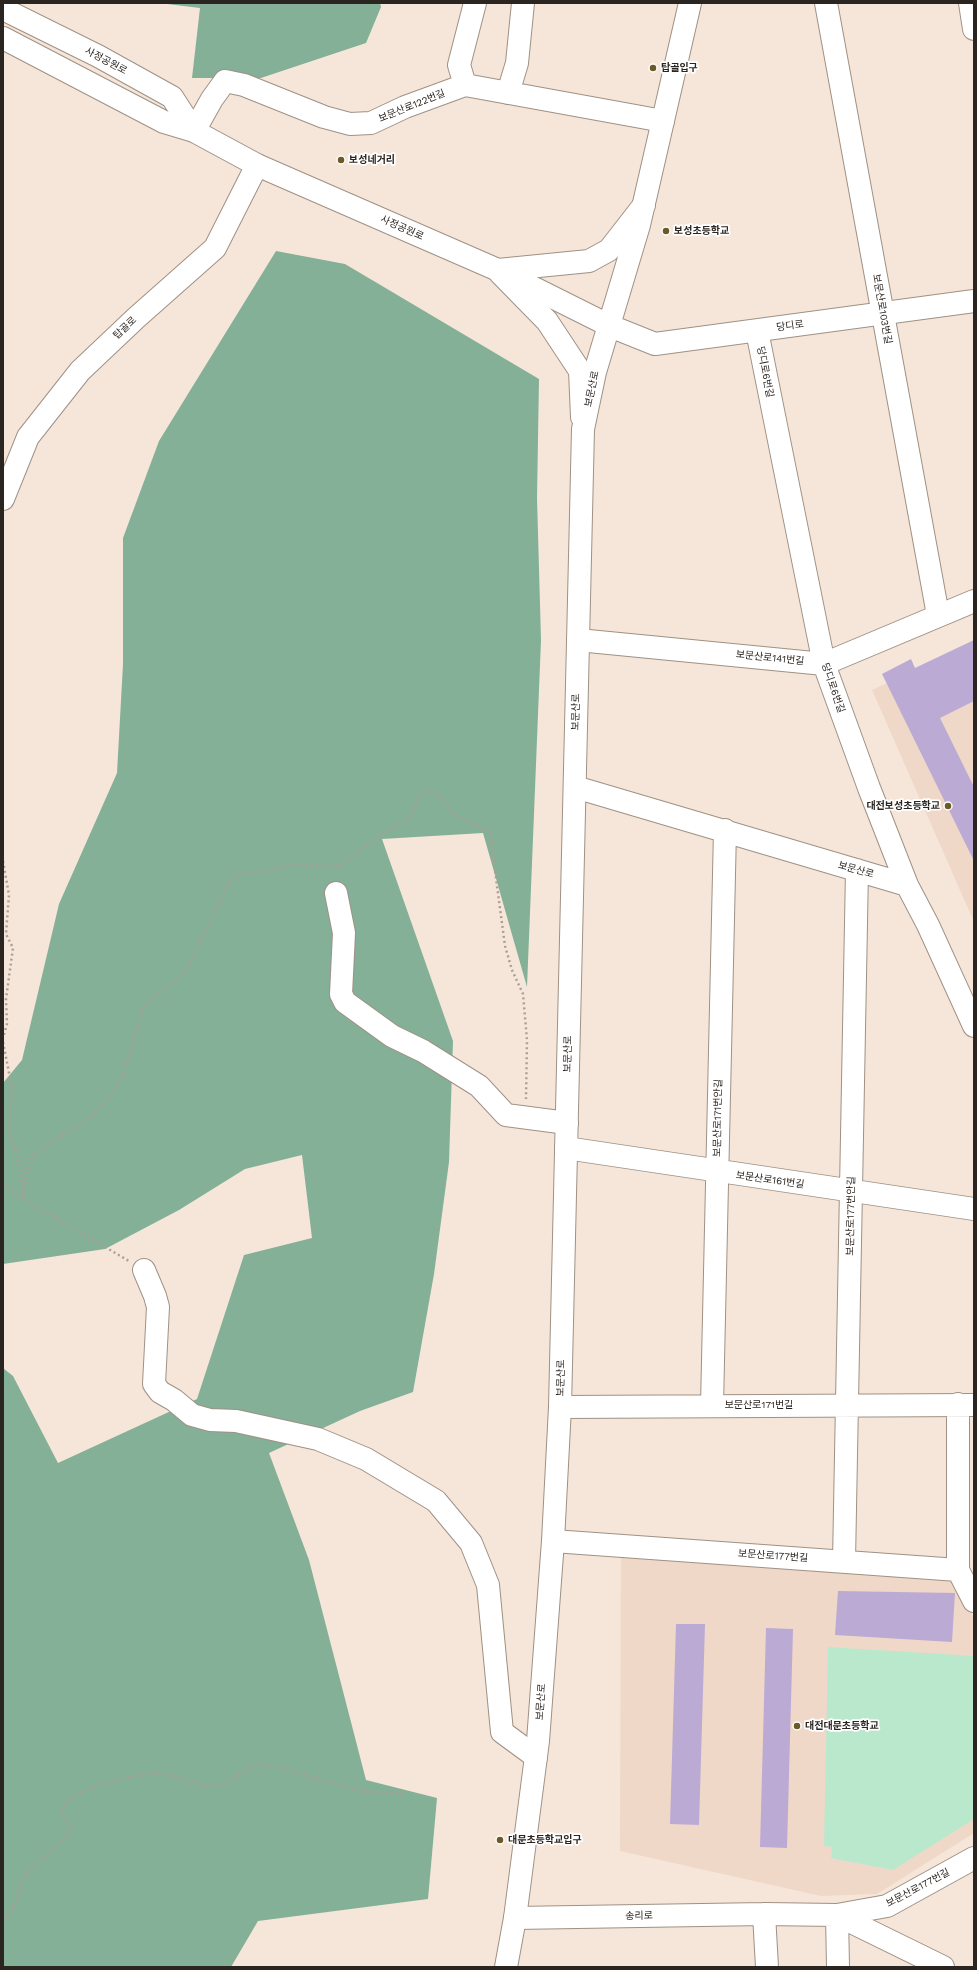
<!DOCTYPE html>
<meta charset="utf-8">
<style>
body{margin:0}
#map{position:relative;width:977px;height:1970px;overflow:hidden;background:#f6e6d9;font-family:"Work Sans",sans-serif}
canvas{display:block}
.frame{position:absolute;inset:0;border:4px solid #2b2521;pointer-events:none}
</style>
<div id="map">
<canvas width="977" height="1970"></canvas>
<div class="frame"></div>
</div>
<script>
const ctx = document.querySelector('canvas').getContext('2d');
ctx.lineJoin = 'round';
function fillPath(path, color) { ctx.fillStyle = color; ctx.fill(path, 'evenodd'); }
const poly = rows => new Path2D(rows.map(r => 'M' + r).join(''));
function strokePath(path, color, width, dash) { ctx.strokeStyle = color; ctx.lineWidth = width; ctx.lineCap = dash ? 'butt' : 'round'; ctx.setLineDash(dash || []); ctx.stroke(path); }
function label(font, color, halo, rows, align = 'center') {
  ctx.font = font + ' "Work Sans","Noto Sans KR",sans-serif'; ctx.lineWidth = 3.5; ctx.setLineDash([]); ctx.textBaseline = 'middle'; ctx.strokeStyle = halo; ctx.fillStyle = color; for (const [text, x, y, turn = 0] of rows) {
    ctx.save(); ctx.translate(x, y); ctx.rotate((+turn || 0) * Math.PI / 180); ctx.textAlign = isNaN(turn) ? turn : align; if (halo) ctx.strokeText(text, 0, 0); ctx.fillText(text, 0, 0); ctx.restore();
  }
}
const built = poly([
 [974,643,974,922,872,690],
 [621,1551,955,1578,974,1619,974,1833,877,1894,821,1896,620,1851]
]);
const green = poly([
 [828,1647,974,1656,974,1819,893,1870,831,1858,832,1847,824,1846]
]);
const forest = poly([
 [159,3,380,3,381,7,366,43,261,78,192,78,200,8],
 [276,251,345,264,539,379,537,498,541,640,527,987,483,833,382,839,453,1041,449,1162,434,1274,413,1392,360,1411,269,1453,309,1560,366,1780,437,1798,428,1899,258,1921,231,1967,3,1967,3,1368,13,1376,58,1463,197,1399,244,1255,312,1238,302,1155,245,1169,179,1210,105,1249,3,1264,3,1083,22,1060,59,904,117,773,123,664,123,538,159,441]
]);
const building = poly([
 [974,640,974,701,940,718,974,787,974,861,882,674,911,659,915,668],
 [838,1591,955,1593,952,1642,835,1635],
 [676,1624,705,1624,699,1825,670,1824],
 [766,1628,793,1629,787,1848,760,1847]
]);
const path = poly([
 [3,861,9,895,6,934,13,948,6,999,7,1024,3,1038],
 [3,1042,12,1088,9,1131,20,1164,23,1192],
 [3,1184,23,1199,129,1261],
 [23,1199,28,1166,34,1154,91,1117,116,1089,124,1072,144,1007,153,996,177,980,187,969,231,878,238,874,258,872,299,864,329,867,340,865,387,831,409,819,422,792,431,790,438,794,452,813,490,833,505,946,512,970,523,994,527,1040,526,1099],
 [3,1922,14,1906,25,1875,69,1834,71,1827,62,1813,63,1806,74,1796,90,1788,130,1777,155,1773,170,1775,201,1785,215,1786,231,1781,250,1767,259,1764,276,1767,360,1791,406,1794]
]);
const minor = poly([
 [826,3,938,615],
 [970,3,974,29],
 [465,85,459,65,475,3],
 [508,93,517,63,523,3],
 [194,131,212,99,225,81,244,85,324,117,350,124,371,123,405,107,465,85,663,121],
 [498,270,589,261,609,250,644,205],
 [500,273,547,321,580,371,582,417],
 [757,331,824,664,869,788,907,885,928,925,974,1026],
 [3,499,28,437,80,371,136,318,215,248,257,165],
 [578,640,824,664,974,601],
 [575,787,907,885],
 [336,893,344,933,341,994,345,1002,392,1036,423,1051,479,1086,506,1115,567,1123],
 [566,1148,974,1209],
 [144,1270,155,1296,158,1307,154,1384,160,1392,174,1400,192,1415,210,1420,236,1421,318,1439,366,1459,436,1501,471,1543,488,1585,502,1732,536,1757],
 [958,1404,958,1570,974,1601],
 [712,1405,725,830],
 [560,1407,974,1405],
 [553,1541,958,1570],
 [844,1561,857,870],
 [764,1914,767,1967],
 [515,1918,764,1914,837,1915,943,1967],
 [838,1967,837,1915,887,1906,974,1858]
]);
const major = poly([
 [3,9,98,56,172,97,194,131],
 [3,38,164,122,194,131,257,165,498,270,610,326,655,344,974,301],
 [506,1967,515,1918,538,1741,553,1541,560,1407,583,429,595,372,639,225,690,3]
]);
const markers = [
 [653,68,4,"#6b5a28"],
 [341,160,4,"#6b5a28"],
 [666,231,4,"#6b5a28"],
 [948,806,4,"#6b5a28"],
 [797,1726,4,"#6b5a28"],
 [500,1840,4,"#6b5a28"]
];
const streetNames = [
 ["사정공원로",106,61,28],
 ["보문산로122번길",412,106,-22],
 ["사정공원로",402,228,24],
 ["보문산로103번길",882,309,80],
 ["당디로",790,326,-8],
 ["탑골로",125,328,-43],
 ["당디로6번길",765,372,79],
 ["보문산로",592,389,-78],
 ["보문산로141번길",770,658,6],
 ["당디로6번길",833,688,71],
 ["보문산로",576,712,-89],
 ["보문산로",856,870,16],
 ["보문산로",568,1054,-89],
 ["보문산로171번안길",718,1118,-89],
 ["보문산로161번길",770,1180,8],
 ["보문산로177번안길",851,1216,-89],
 ["보문산로",561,1378,-89],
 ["보문산로171번길",759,1405],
 ["보문산로177번길",773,1556,4],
 ["보문산로",541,1702,-86],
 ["보문산로177번길",918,1888,-28],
 ["송리로",639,1916,-1]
];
const poiNames = [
 ["탑골입구",661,68],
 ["보성네거리",349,160],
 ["보성초등학교",674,231],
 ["대전보성초등학교",940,806,"right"],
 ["대전대문초등학교",805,1726],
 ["대문초등학교입구",508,1840]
];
fillPath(built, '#efd8c7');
fillPath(green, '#bae8cd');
fillPath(forest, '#83b097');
fillPath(building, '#bbaad3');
strokePath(minor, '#9f9185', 24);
strokePath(major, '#9f9185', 24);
strokePath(path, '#ab9f95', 2.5, [2, 3]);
strokePath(minor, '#fff', 22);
strokePath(major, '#fff', 22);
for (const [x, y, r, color] of markers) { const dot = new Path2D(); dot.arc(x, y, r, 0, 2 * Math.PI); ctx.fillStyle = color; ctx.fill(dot); strokePath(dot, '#fff', 1.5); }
label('10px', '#2b2521', '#fff', streetNames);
label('bold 10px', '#2b2521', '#fff', poiNames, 'left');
</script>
